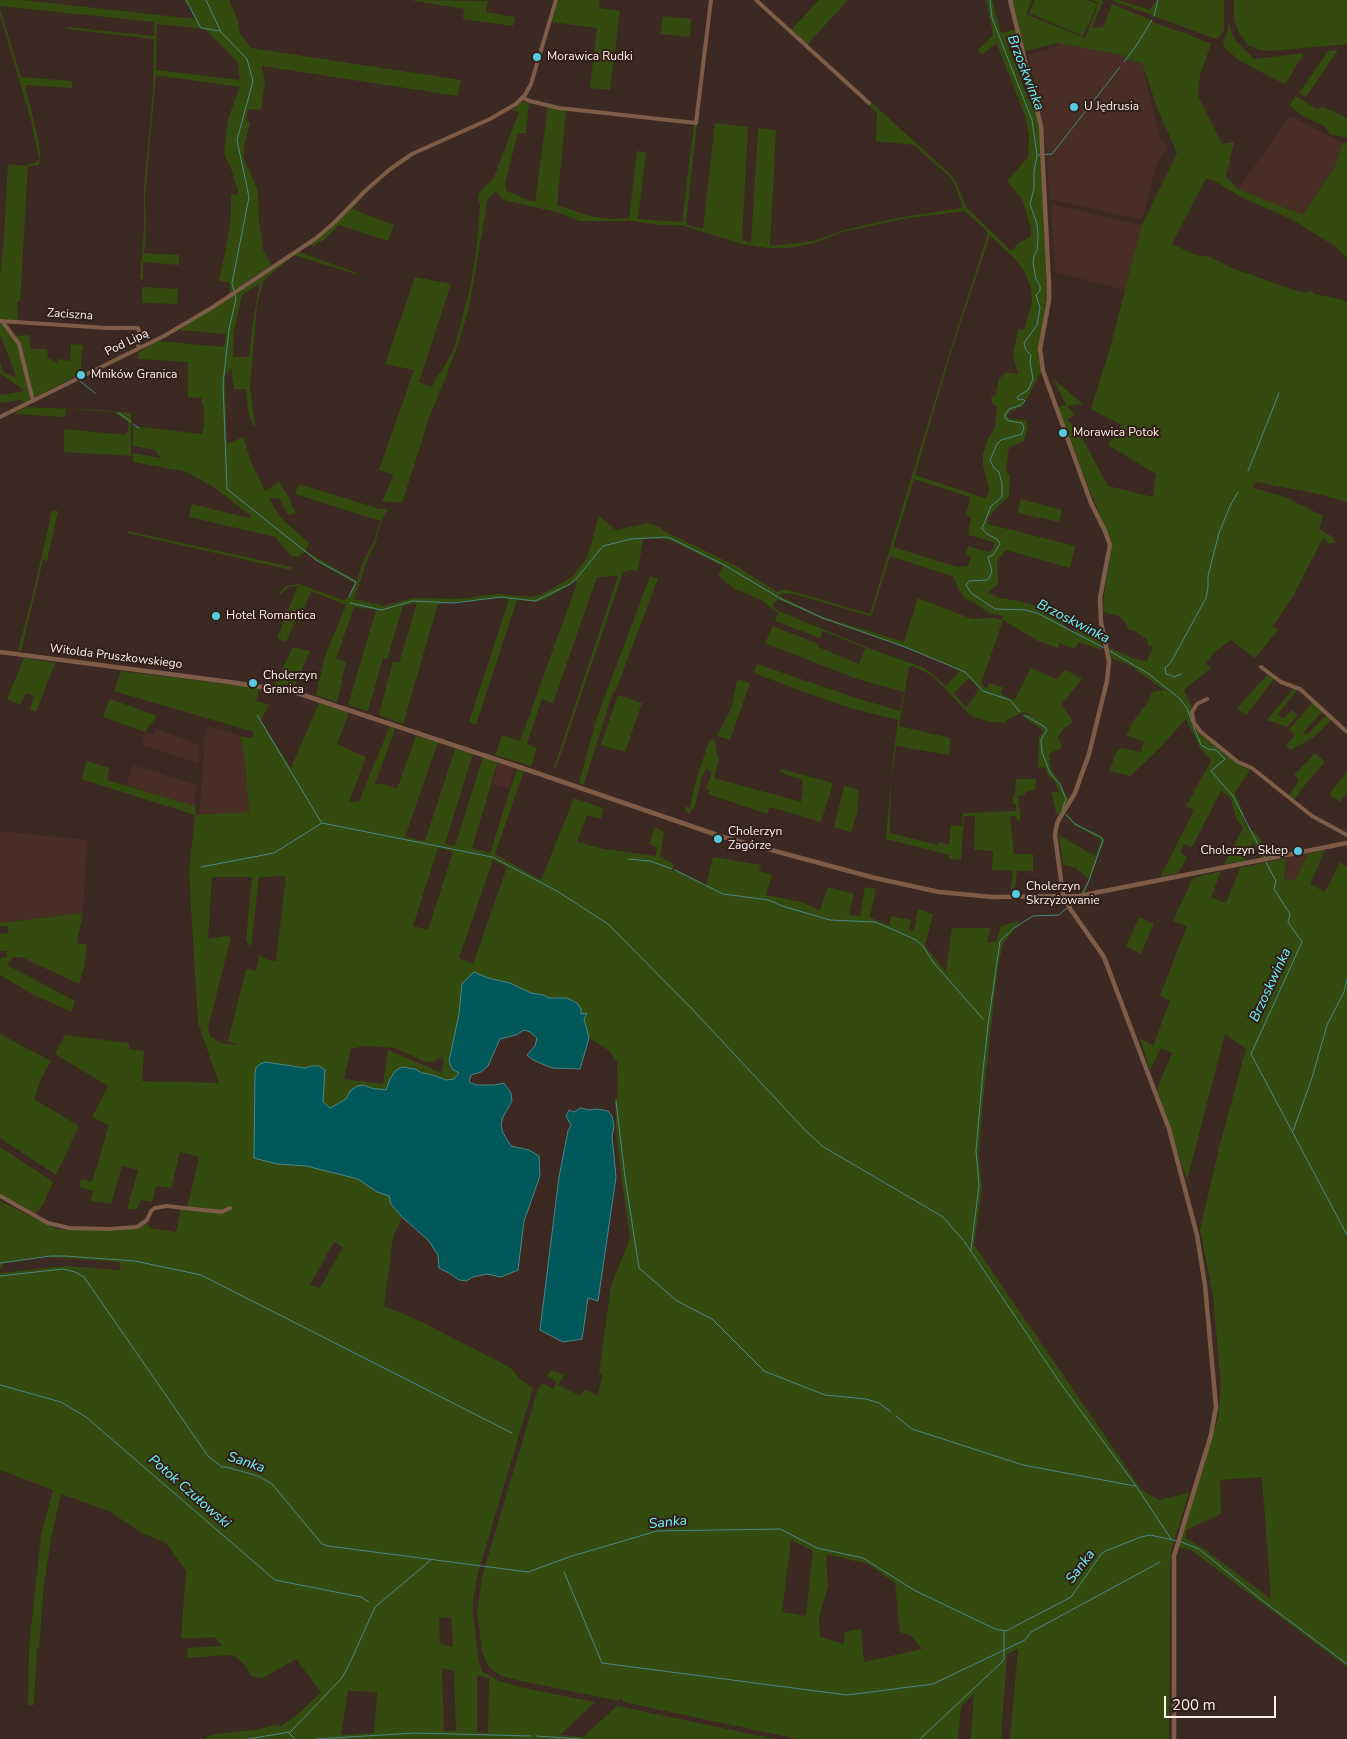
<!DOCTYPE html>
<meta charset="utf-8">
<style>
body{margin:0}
#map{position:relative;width:1347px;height:1739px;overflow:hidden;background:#3c2922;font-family:"Nunito Sans",sans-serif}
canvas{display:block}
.scale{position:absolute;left:1164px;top:1696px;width:112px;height:22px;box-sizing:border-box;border:2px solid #fef0ec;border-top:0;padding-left:6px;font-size:15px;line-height:18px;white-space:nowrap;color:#fef0ec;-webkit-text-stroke:4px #321f18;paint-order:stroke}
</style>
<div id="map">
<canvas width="1347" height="1739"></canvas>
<div class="scale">200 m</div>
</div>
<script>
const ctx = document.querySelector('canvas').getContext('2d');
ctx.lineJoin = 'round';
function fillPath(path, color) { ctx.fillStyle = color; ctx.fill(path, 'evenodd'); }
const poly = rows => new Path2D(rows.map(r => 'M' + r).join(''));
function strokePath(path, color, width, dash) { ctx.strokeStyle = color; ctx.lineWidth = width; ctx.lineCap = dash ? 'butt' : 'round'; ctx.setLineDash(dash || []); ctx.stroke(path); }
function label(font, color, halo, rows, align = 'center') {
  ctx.font = font + ' "Nunito Sans",sans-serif'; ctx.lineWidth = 4; ctx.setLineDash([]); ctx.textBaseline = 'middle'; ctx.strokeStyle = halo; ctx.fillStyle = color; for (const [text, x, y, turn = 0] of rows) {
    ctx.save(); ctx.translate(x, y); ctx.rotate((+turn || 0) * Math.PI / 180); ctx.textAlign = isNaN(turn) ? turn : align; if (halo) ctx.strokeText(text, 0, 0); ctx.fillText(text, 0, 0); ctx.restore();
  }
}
const built = poly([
 [1058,43,1122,54,1127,56,1125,59,1142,63,1160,139,1167,143,1167,149,1156,166,1142,220,1049,199,1047,153,1028,55,1059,46],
 [1290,116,1343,143,1335,166,1303,215,1238,189],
 [1051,204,1142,225,1125,290,1055,272],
 [208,726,240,736,245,761,249,812,199,815,204,753,203,745],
 [156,729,200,745,198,764,142,745,145,732,153,735],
 [499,762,515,767,509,789,493,784],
 [133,765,196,785,195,806,126,785],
 [0,831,87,840,83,913,0,923],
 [1308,854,1295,880,1284,879,1286,858]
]);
const green = poly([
 [0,0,23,0,195,19,185,0,229,0,238,21,240,34,251,48,461,80,458,96,262,66,265,82,261,110,248,109,246,121,250,123,244,145,244,159,258,191,259,222,263,249,271,265,230,293,229,282,219,281,227,243,231,212,231,194,239,195,232,171,224,154,228,119,240,87,156,75,145,197,146,232,144,253,179,255,179,265,143,262,143,279,140,279,144,226,144,188,153,91,154,39,67,29,67,27,154,36,154,22,0,6],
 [157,24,205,29,237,61,240,80,156,70],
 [410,0,488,1,486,12,515,17,513,26,463,19,464,9],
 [561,0,600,0,599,8,620,11,610,90,590,88,597,28,552,22,558,1],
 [819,0,848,0,807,45,791,30],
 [986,0,992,0,1001,33,1016,29,1017,35,1006,40,1028,98,1036,114,1040,131,1047,294,1038,354,1041,372,1023,406,1011,411,1007,416,1011,419,1026,420,1027,432,1023,442,1009,447,1006,470,1010,476,1009,497,996,508,989,518,988,524,1075,546,1070,568,1006,550,997,560,998,584,988,592,999,598,1020,601,1049,610,1064,623,1065,627,1073,631,1088,630,1100,632,1102,650,1078,642,1075,649,1059,643,1058,648,1038,641,1003,620,981,684,987,689,989,683,1002,687,1001,694,1013,700,1016,698,1031,668,1056,679,1066,670,1082,679,1062,704,1073,722,1064,728,1058,737,1062,747,1049,754,1051,768,1069,800,1059,815,1056,813,1052,792,1059,792,1055,782,1048,775,1046,768,1038,767,1039,737,1043,733,1042,730,1021,715,1025,714,1034,716,1024,712,1006,720,1005,723,991,722,980,719,970,715,933,676,913,666,909,667,899,726,950,738,949,755,896,746,891,782,890,833,938,845,939,842,949,845,951,825,962,826,963,813,1016,811,1016,804,1013,804,1013,796,1015,796,1016,779,1036,779,1035,790,1025,792,1025,795,1018,796,1020,813,1020,821,1017,821,1016,816,1010,816,1014,854,1033,854,1033,871,1017,871,1014,894,1010,894,1013,871,992,870,993,851,974,850,975,816,964,816,961,860,949,859,949,855,886,839,893,758,898,720,850,708,807,693,754,673,757,664,856,698,900,711,904,692,860,680,765,643,773,626,818,644,818,647,859,664,865,648,823,631,820,638,775,621,778,613,761,600,735,589,718,576,723,566,673,541,661,539,643,539,638,571,631,570,623,572,556,768,554,768,618,576,597,577,553,703,542,699,527,744,537,748,531,766,495,755,502,735,520,741,577,583,576,581,550,597,537,602,517,600,476,725,469,722,509,599,500,598,438,604,403,724,379,715,393,661,399,663,417,603,403,606,387,659,383,658,368,711,348,705,376,610,354,607,336,659,346,662,337,702,316,695,325,656,346,605,311,591,299,620,296,619,286,642,277,638,298,586,289,587,281,594,279,593,286,586,299,584,342,600,347,599,355,583,316,561,305,552,298,557,291,556,275,537,189,517,192,504,249,518,251,516,215,488,187,472,133,462,133,453,161,458,155,450,133,446,133,426,202,434,204,424,204,408,201,398,188,397,188,362,138,359,139,352,158,341,224,347,226,334,179,330,299,252,357,273,355,274,294,255,263,281,257,305,250,386,255,426,253,426,248,409,246,389,234,389,231,368,225,376,227,444,243,437,252,464,265,491,279,482,291,501,291,505,296,514,288,515,279,498,269,499,281,518,309,543,306,550,311,554,357,581,362,564,374,541,380,521,295,494,299,484,380,509,388,509,381,522,375,544,368,558,354,599,384,606,413,598,457,599,498,594,530,597,541,595,572,577,581,566,587,558,599,516,616,530,648,523,659,527,664,531,738,567,777,592,785,589,870,614,950,351,986,240,987,233,986,230,965,211,902,219,843,232,811,244,788,248,766,248,742,244,681,225,659,225,634,221,580,221,556,212,504,200,496,192,488,198,469,308,459,341,444,382,426,425,425,431,402,503,382,501,393,477,392,474,379,470,414,370,385,364,415,277,451,284,419,382,432,387,436,378,442,371,454,349,470,288,476,253,480,205,478,198,479,193,485,186,490,183,494,177,519,112,512,110,522,102,529,103,526,133,518,133,506,179,505,186,507,191,525,199,535,202,548,107,566,111,557,205,590,216,611,219,629,218,637,151,646,152,638,219,682,222,694,124,697,124,686,222,687,225,703,229,715,123,748,127,742,240,751,243,758,128,776,130,770,246,813,241,845,230,875,223,908,216,962,208,962,204,954,183,949,176,914,145,876,141,877,112,869,105,871,102,951,175,956,182,966,207,1011,251,1019,243,1031,236,1031,228,1022,199,1007,181,1028,157,1029,136,1025,116,997,44,992,46,982,55,978,50,993,35],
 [990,235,1016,260,1024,271,1031,288,1032,303,1024,330,1018,329,1013,355,1018,374,1006,372,999,379,995,396,991,395,992,403,997,407,995,427,987,441,983,454,983,465,989,489,988,495,985,498,915,475,952,349],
 [260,283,253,322,249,357,233,357,234,330,242,295],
 [914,479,970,497,966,515,971,518,968,535,994,542,994,547,992,550,988,552,968,546,966,555,971,557,968,566,957,567,893,547],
 [890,556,954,577,958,588,964,598,975,603,988,613,1004,616,1002,620,994,618,972,619,918,598,904,642,820,616,780,596,782,593,794,594,870,616,872,614],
 [778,599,822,619,889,641,946,664,960,671,946,686,930,672,922,667,876,651,776,610,773,605],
 [969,678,979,689,966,708,954,693],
 [1012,0,1032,0,1026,14,1085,38,1099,3,1092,0,1101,0,1103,1,1092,28,1103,27,1112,4,1151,20,1154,23,1185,33,1211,44,1200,75,1198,96,1222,144,1234,142,1226,177,1238,189,1303,215,1335,166,1343,143,1347,142,1347,258,1336,247,1293,220,1241,197,1218,183,1206,178,1172,244,1189,252,1200,256,1208,256,1232,268,1291,289,1307,293,1309,291,1313,292,1314,294,1336,298,1347,302,1347,502,1314,493,1256,482,1253,488,1285,497,1323,516,1319,529,1331,536,1336,542,1329,544,1323,538,1293,596,1273,626,1278,630,1255,658,1231,640,1216,651,1206,663,1211,668,1184,690,1192,707,1191,712,1200,734,1236,763,1250,770,1235,793,1244,814,1243,818,1245,824,1258,836,1270,856,1261,857,1253,842,1244,861,1224,864,1243,828,1237,820,1230,797,1221,791,1192,847,1184,844,1180,853,1187,857,1178,873,1160,877,1194,810,1186,806,1211,761,1200,748,1186,719,1160,748,1130,776,1109,771,1117,751,1121,748,1141,752,1144,742,1126,735,1134,720,1147,703,1152,692,1164,690,1128,664,1111,658,1110,648,1135,659,1147,661,1153,648,1152,646,1149,646,1147,640,1135,631,1128,630,1127,625,1119,616,1103,612,1104,594,1112,549,1112,543,1090,491,1058,407,1066,405,1053,379,1083,404,1067,406,1075,415,1067,419,1081,436,1108,486,1153,497,1156,474,1108,445,1122,425,1091,409,1110,348,1142,225,1177,153,1158,110,1142,63,1125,59,1126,56,1122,55,1058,43,1025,51],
 [1035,0,1088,0,1098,4,1083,36,1029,13],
 [1111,0,1118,0,1150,10,1156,0,1224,0,1224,31,1218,38,1213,38],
 [1234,0,1347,0,1347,44,1272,51,1260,50,1248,45,1239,33,1234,20],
 [0,9,21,77,72,81,72,88,25,85,38,139,40,152,39,165,28,166,20,301,17,302,18,320,2,320,0,318,0,276,3,250,8,164,27,166,28,164,33,164,39,159,31,120,0,15],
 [663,16,691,19,690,37,660,34],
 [1228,23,1234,38,1254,59,1304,53,1286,83,1284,84,1240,61,1225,48,1223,41,1228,31],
 [1338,50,1306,97,1299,93,1328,51],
 [1295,96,1317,109,1323,107,1347,118,1347,137,1330,135,1326,127,1301,115,1290,105],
 [370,189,352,209,394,225,388,241,339,225,325,239,314,246,309,245],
 [142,287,178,289,177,304,142,303],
 [0,322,19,344,21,353,30,400,24,403,21,400,0,403,0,395,25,391,0,373,0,361,3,372,17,378,0,335],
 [29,335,31,349,47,349,48,358,57,363,58,359,70,361,71,344,83,345,80,374,33,398,21,345,15,336],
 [26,407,98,410,131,413,131,456,64,452,64,429,125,435,128,430,128,422,114,412,66,409,65,417,13,414],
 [1021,499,1062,510,1059,522,1018,513],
 [52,511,58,511,47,561,43,560,21,651,18,650,32,598],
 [127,531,292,567,291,570,127,533],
 [650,576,658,579,615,692,613,692,584,784,579,783,597,717],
 [293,647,310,651,293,689,274,686],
 [24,658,55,663,36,712,30,709,34,696,26,693,20,705,7,699],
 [121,671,259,688,256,701,269,705,261,720,291,768,319,703,349,713,337,744,366,757,349,802,359,801,390,726,395,730,375,784,384,784,397,789,416,736,438,742,405,837,425,841,455,749,473,753,445,844,455,846,483,757,498,761,472,848,490,853,517,768,524,771,495,854,541,880,574,798,603,808,601,819,587,815,577,842,604,849,656,856,657,847,649,844,655,827,664,832,660,857,675,864,671,871,674,871,675,869,706,885,713,857,761,865,759,871,772,875,766,895,801,902,820,910,828,887,854,894,849,915,860,916,865,887,876,889,870,917,879,922,889,925,891,916,911,920,909,930,914,931,918,909,933,914,925,946,946,972,952,928,990,928,987,943,997,941,1001,926,1020,921,1003,944,998,966,983,1099,979,1157,982,1189,974,1245,1142,1490,1159,1500,1189,1493,1172,1547,1170,1564,1169,1739,1010,1739,1018,1649,1007,1654,1001,1739,971,1739,974,1694,961,1706,958,1739,798,1739,623,1702,623,1700,620,1699,619,1701,526,1682,501,1676,490,1668,485,1660,482,1650,477,1612,483,1573,538,1389,543,1383,553,1389,557,1382,547,1376,552,1370,564,1375,558,1385,581,1396,585,1389,598,1396,602,1375,599,1373,611,1286,630,1238,617,1144,615,1099,618,1098,617,1062,608,1050,589,1038,584,1019,581,1014,557,997,549,998,544,995,531,993,510,983,488,978,474,972,462,985,459,1014,449,1061,459,1073,454,1079,446,1080,433,1075,422,1073,415,1069,395,1071,390,1079,386,1091,380,1089,374,1089,364,1085,350,1091,346,1099,330,1108,323,1102,311,1066,305,1069,256,1068,254,1158,277,1164,306,1166,358,1179,377,1192,389,1196,391,1204,402,1217,393,1237,384,1306,422,1322,511,1368,519,1378,533,1388,478,1573,473,1600,473,1614,479,1662,482,1671,499,1681,524,1688,595,1702,560,1735,583,1737,617,1706,775,1739,204,1739,216,1734,255,1730,279,1724,280,1727,297,1715,321,1692,296,1659,263,1678,251,1676,245,1665,235,1656,228,1655,187,1658,188,1648,222,1646,215,1637,181,1639,186,1571,166,1543,142,1533,109,1511,61,1494,52,1534,44,1584,39,1648,37,1648,34,1705,28,1705,29,1647,41,1535,53,1490,0,1470,0,1273,66,1266,120,1270,120,1262,46,1257,4,1263,0,1269,0,1201,56,1229,118,1231,140,1227,147,1223,150,1228,176,1232,181,1208,187,1208,199,1157,180,1152,171,1188,156,1186,152,1202,141,1200,137,1209,127,1209,138,1170,122,1166,111,1204,91,1201,93,1191,79,1187,81,1179,92,1182,109,1125,92,1117,108,1086,55,1054,65,1035,129,1043,129,1049,144,1051,142,1081,219,1083,198,1023,189,872,195,815,81,779,87,761,109,768,107,780,195,806,196,815,249,812,245,761,240,736,252,738,254,732,114,691],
 [438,848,453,852,428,930,413,926],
 [493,860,507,867,473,964,459,958],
 [286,876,276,961,268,960,259,955,256,971,246,969,228,1041,240,1045,220,1043,210,1036,208,1028,231,937,225,936,208,939,212,877,252,877,246,941,251,947,259,877],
 [364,1046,395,1048,426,1062,435,1061,442,1056,444,1062,442,1073,388,1050,383,1084,344,1079,351,1049],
 [334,1242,343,1247,320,1288,310,1285],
 [791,1540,813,1551,806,1616,782,1612],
 [826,1554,868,1564,895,1583,900,1632,912,1636,922,1649,864,1662,861,1629,845,1632,844,1644,820,1637,819,1618,828,1586],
 [451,1617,453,1647,440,1644,439,1618],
 [442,1668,454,1671,456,1731,444,1731],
 [477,1675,489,1678,488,1733,477,1732],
 [348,1691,377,1692,374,1733,341,1735],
 [1267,675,1274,679,1246,715,1237,708],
 [737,679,750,683,730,740,717,736,732,707],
 [1294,688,1298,689,1278,714,1283,719,1292,710,1298,715,1287,727,1267,720],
 [618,695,642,703,625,752,601,745],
 [110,699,157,716,145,732,103,717],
 [1313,702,1323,711,1303,733,1307,735,1327,714,1332,719,1313,738,1290,750,1286,745,1295,735,1289,730],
 [713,739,715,741,717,757,719,759,714,778,801,802,803,791,802,780,780,772,781,769,833,783,821,822,770,807,767,814,708,794,710,790,706,788,712,772,706,769,702,777,694,809,691,808,690,814,685,811,686,806,690,808,694,787,704,756,709,741],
 [1315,753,1325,762,1308,781,1294,800,1289,796,1299,780,1294,775],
 [1347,772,1347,793,1340,802,1329,794],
 [844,786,859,790,857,813,851,832,834,827],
 [1067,813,1075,823,1105,839,1084,893,1081,893,1089,879,1076,868,1063,865,1059,835,1095,856,1101,840,1074,825,1066,815],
 [1325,850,1310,884,1325,892,1340,862,1347,866,1347,1667,1191,1550,1178,1547,1218,1418,1221,1387,1213,1295,1200,1230,1220,1144,1246,1049,1225,1034,1187,1180,1157,1089,1172,1053,1161,1048,1150,1070,1140,1038,1153,1046,1170,1001,1160,996,1187,926,1173,921,1193,878,1221,871,1211,897,1226,903,1240,868,1286,858,1284,879,1295,880,1308,854],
 [1262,1477,1271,1599,1204,1549,1186,1538,1186,1530,1221,1514,1220,1480],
 [83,913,77,943,87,945,84,967,79,984,21,957,13,957,7,965,75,1001,71,1012,32,994,0,975,0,958,7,957,7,951,0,951,0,934,8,933,8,926,0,926,0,923],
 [1139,917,1154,924,1141,954,1126,946],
 [0,1034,51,1061,41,1079,34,1099,79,1126,56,1175,0,1138],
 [0,1147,53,1182,43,1205,36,1213,0,1195]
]);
const water = poly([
 [474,972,488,978,510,983,531,993,544,995,549,998,567,998,577,1003,581,1009,581,1014,587,1013,584,1019,589,1038,580,1069,552,1068,533,1060,527,1055,535,1046,537,1038,530,1032,524,1030,516,1035,500,1039,488,1066,481,1072,471,1075,469,1082,476,1085,494,1085,504,1083,511,1093,512,1101,503,1117,501,1125,503,1133,511,1146,529,1150,539,1156,540,1176,524,1221,518,1270,501,1277,487,1274,473,1277,466,1281,459,1280,449,1273,439,1268,438,1255,429,1241,402,1217,391,1204,389,1196,377,1192,358,1179,306,1166,277,1164,254,1158,255,1073,256,1068,260,1064,265,1062,305,1068,311,1066,319,1066,325,1070,323,1102,330,1108,346,1099,350,1091,357,1086,364,1085,374,1089,380,1089,386,1090,390,1079,395,1071,402,1067,415,1069,422,1073,433,1075,446,1080,454,1079,459,1073,452,1069,449,1061,459,1014,462,984,474,972],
 [581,1108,589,1110,597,1109,608,1111,612,1116,614,1126,612,1136,616,1177,598,1301,588,1298,582,1339,563,1342,540,1330,559,1177,568,1131,571,1125,566,1116,569,1110,574,1112,581,1108]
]);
const stream = poly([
 [186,0,201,28,220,31],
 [206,0,221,32,247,59,253,81,237,140,249,197,232,283,236,299,229,329,223,384,227,489,316,560,356,582,349,597],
 [990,0,992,18,1032,120,1037,155,1034,172,1034,189,1030,204,1037,224,1038,236,1037,250,1034,256,1033,263,1036,279,1040,286,1040,291,1036,295,1040,308,1037,325,1024,343,1026,350,1031,355,1030,362,1033,379,1028,390,1017,397,1019,400,1023,399,1025,401,1021,405,1009,409,1005,415,1005,418,1009,421,1022,423,1024,428,1022,434,1001,440,997,444,990,460,994,468,999,472,1002,484,1002,497,991,506,982,529,987,534,997,539,1000,544,993,555,988,557,992,571,990,577,987,580,969,581,966,585,971,593,995,609,1026,610,1039,614,1104,648],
 [1154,16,1158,0],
 [1124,62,1136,46,1152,20],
 [1038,155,1052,154,1120,67],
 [80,381,95,393],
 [119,413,131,422],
 [133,424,139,428],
 [1248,471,1279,393],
 [779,598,823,618,905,647,965,672,983,691,1010,700,1020,712],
 [350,603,382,610,412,601,454,603,501,597,535,601,570,584,576,579,603,546,631,539,666,537,670,538,724,565,778,597],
 [1110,651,1149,674,1179,698,1187,708,1192,722],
 [1181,674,1174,677,1170,675,1166,674,1165,668,1171,662,1206,598,1208,587,1208,576,1219,533,1230,506,1238,492],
 [257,715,321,822],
 [1024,715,1045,727,1047,730,1041,740,1042,752,1050,773,1060,784,1066,799,1062,810],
 [1193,725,1201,745,1208,749,1216,750,1225,759,1211,771,1233,796,1265,858],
 [1066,815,1075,824,1101,837,1103,840,1088,883,1083,893],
 [628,859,650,861,672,869],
 [1266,862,1276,881,1274,889,1290,914,1288,922,1302,942,1251,1054,1347,1235],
 [201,867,274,853,322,823,492,857,557,891,608,924,694,1011,804,1129,822,1146,943,1217,963,1240],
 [675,870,723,894,769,900,782,906,830,920,875,922,901,933,916,940,923,946,933,962,983,1019],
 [1072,905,1079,899],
 [616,1101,625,1177,639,1268,677,1301,712,1319,764,1371,825,1395,866,1399,879,1403,891,1412],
 [1293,1131,1312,1078,1327,1025,1344,992,1347,979],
 [964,1241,1061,1384,1136,1486,1171,1539],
 [971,1250,979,1185,976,1151,983,1071,988,1025,1000,941,1014,928,1033,916,1059,915,1067,908],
 [0,1263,51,1256,65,1256,135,1261,201,1275,512,1433],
 [0,1276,63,1269,75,1272,84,1277,208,1456,222,1467,226,1467,258,1476,272,1484,322,1544,328,1546,528,1572,572,1556,657,1531,780,1529,817,1548,863,1558,914,1590,995,1629,1006,1631,1071,1597,1102,1553,1108,1550,1141,1537,1150,1535,1177,1541],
 [0,1385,61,1402,86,1417,275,1580,361,1597,369,1602],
 [896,1416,912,1429,1023,1465,1135,1486],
 [1181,1542,1199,1549,1263,1601,1347,1664],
 [564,1572,602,1663,847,1695,933,1684,1025,1640,1031,1632,1160,1562],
 [288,1732,295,1739],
 [536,1736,581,1739],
 [248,1739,290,1732,295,1727,341,1679,348,1667,375,1607,431,1560],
 [315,1739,415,1733,531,1736],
 [920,1739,1002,1662,1004,1658,1004,1632]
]);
const minor = poly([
 [756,0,869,103],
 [523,98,530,101,559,108,696,123,711,0],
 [0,321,107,328,138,328,140,335,138,349],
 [2,321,19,344,33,401],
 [0,417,164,336,213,307,315,239,335,222,365,191,389,170,412,154,490,119,516,104,525,95,531,84,556,0],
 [1261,667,1281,682,1300,689,1347,732],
 [1207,699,1197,704,1192,712,1194,723,1201,732,1238,762,1252,768,1312,816,1347,835],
 [0,1196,48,1223,69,1228,108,1229,137,1227,147,1220,151,1211,155,1208,166,1206,222,1212,230,1208]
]);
const tertiary = poly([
 [1010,0,1041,126,1049,285,1049,300,1040,349,1043,371,1091,503,1105,531,1110,545,1100,598,1101,622,1109,661,1107,681,1089,754,1075,793,1058,821,1056,828,1055,835,1063,895,1071,910,1104,957,1169,1129,1197,1235,1205,1285,1216,1407,1211,1435,1174,1556,1174,1739],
 [0,652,230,682,294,692,528,770,723,837,875,878,939,892,993,897,1079,896,1347,843]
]);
const markers = [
 [537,57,5,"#55cae0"],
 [1074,107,5,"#55cae0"],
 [81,375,5,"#55cae0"],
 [1063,433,5,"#55cae0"],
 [216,616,5,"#55cae0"],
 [253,683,5,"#55cae0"],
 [718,839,5,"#55cae0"],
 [1298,851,5,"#55cae0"],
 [1016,894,5,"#55cae0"]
];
const poiNames = [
 ["Morawica Rudki",547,57],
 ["U Jędrusia",1084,107],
 ["Mników Granica",91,375],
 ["Morawica Potok",1073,433],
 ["Hotel Romantica",226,616],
 ["Cholerzyn",263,676],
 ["Granica",263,690],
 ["Cholerzyn",728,832],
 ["Zagórze",728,846],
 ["Cholerzyn Sklep",1288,851,"right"],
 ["Cholerzyn",1026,887],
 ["Skrzyżowanie",1026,901]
];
const streetNames = [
 ["Zaciszna",70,315,4],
 ["Pod Lipą",127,343,-26],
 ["Witolda Pruszkowskiego",116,657,7]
];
const waterNames = [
 ["Brzoskwinka",1025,73,69],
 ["Brzoskwinka",1073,622,27],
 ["Brzoskwinka",1271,985,-65],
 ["Sanka",246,1463,19],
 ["Potok Czułowski",189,1492,41],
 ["Sanka",668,1523,-6],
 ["Sanka",1081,1567,-53]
];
fillPath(built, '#482e25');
fillPath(green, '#344b10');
fillPath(water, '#00585b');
strokePath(water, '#4c8686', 1);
strokePath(stream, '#4c8686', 1);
strokePath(minor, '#7d5c48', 4);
strokePath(tertiary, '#7d5c48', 4.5);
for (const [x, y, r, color] of markers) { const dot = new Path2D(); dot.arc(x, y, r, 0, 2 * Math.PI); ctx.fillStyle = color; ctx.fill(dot); strokePath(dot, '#321f18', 2); }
label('12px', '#fef0ec', '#321f18', poiNames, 'left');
label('12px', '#fef0ec', '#321f18', streetNames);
label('italic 14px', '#6cf6fb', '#321f18', waterNames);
</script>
